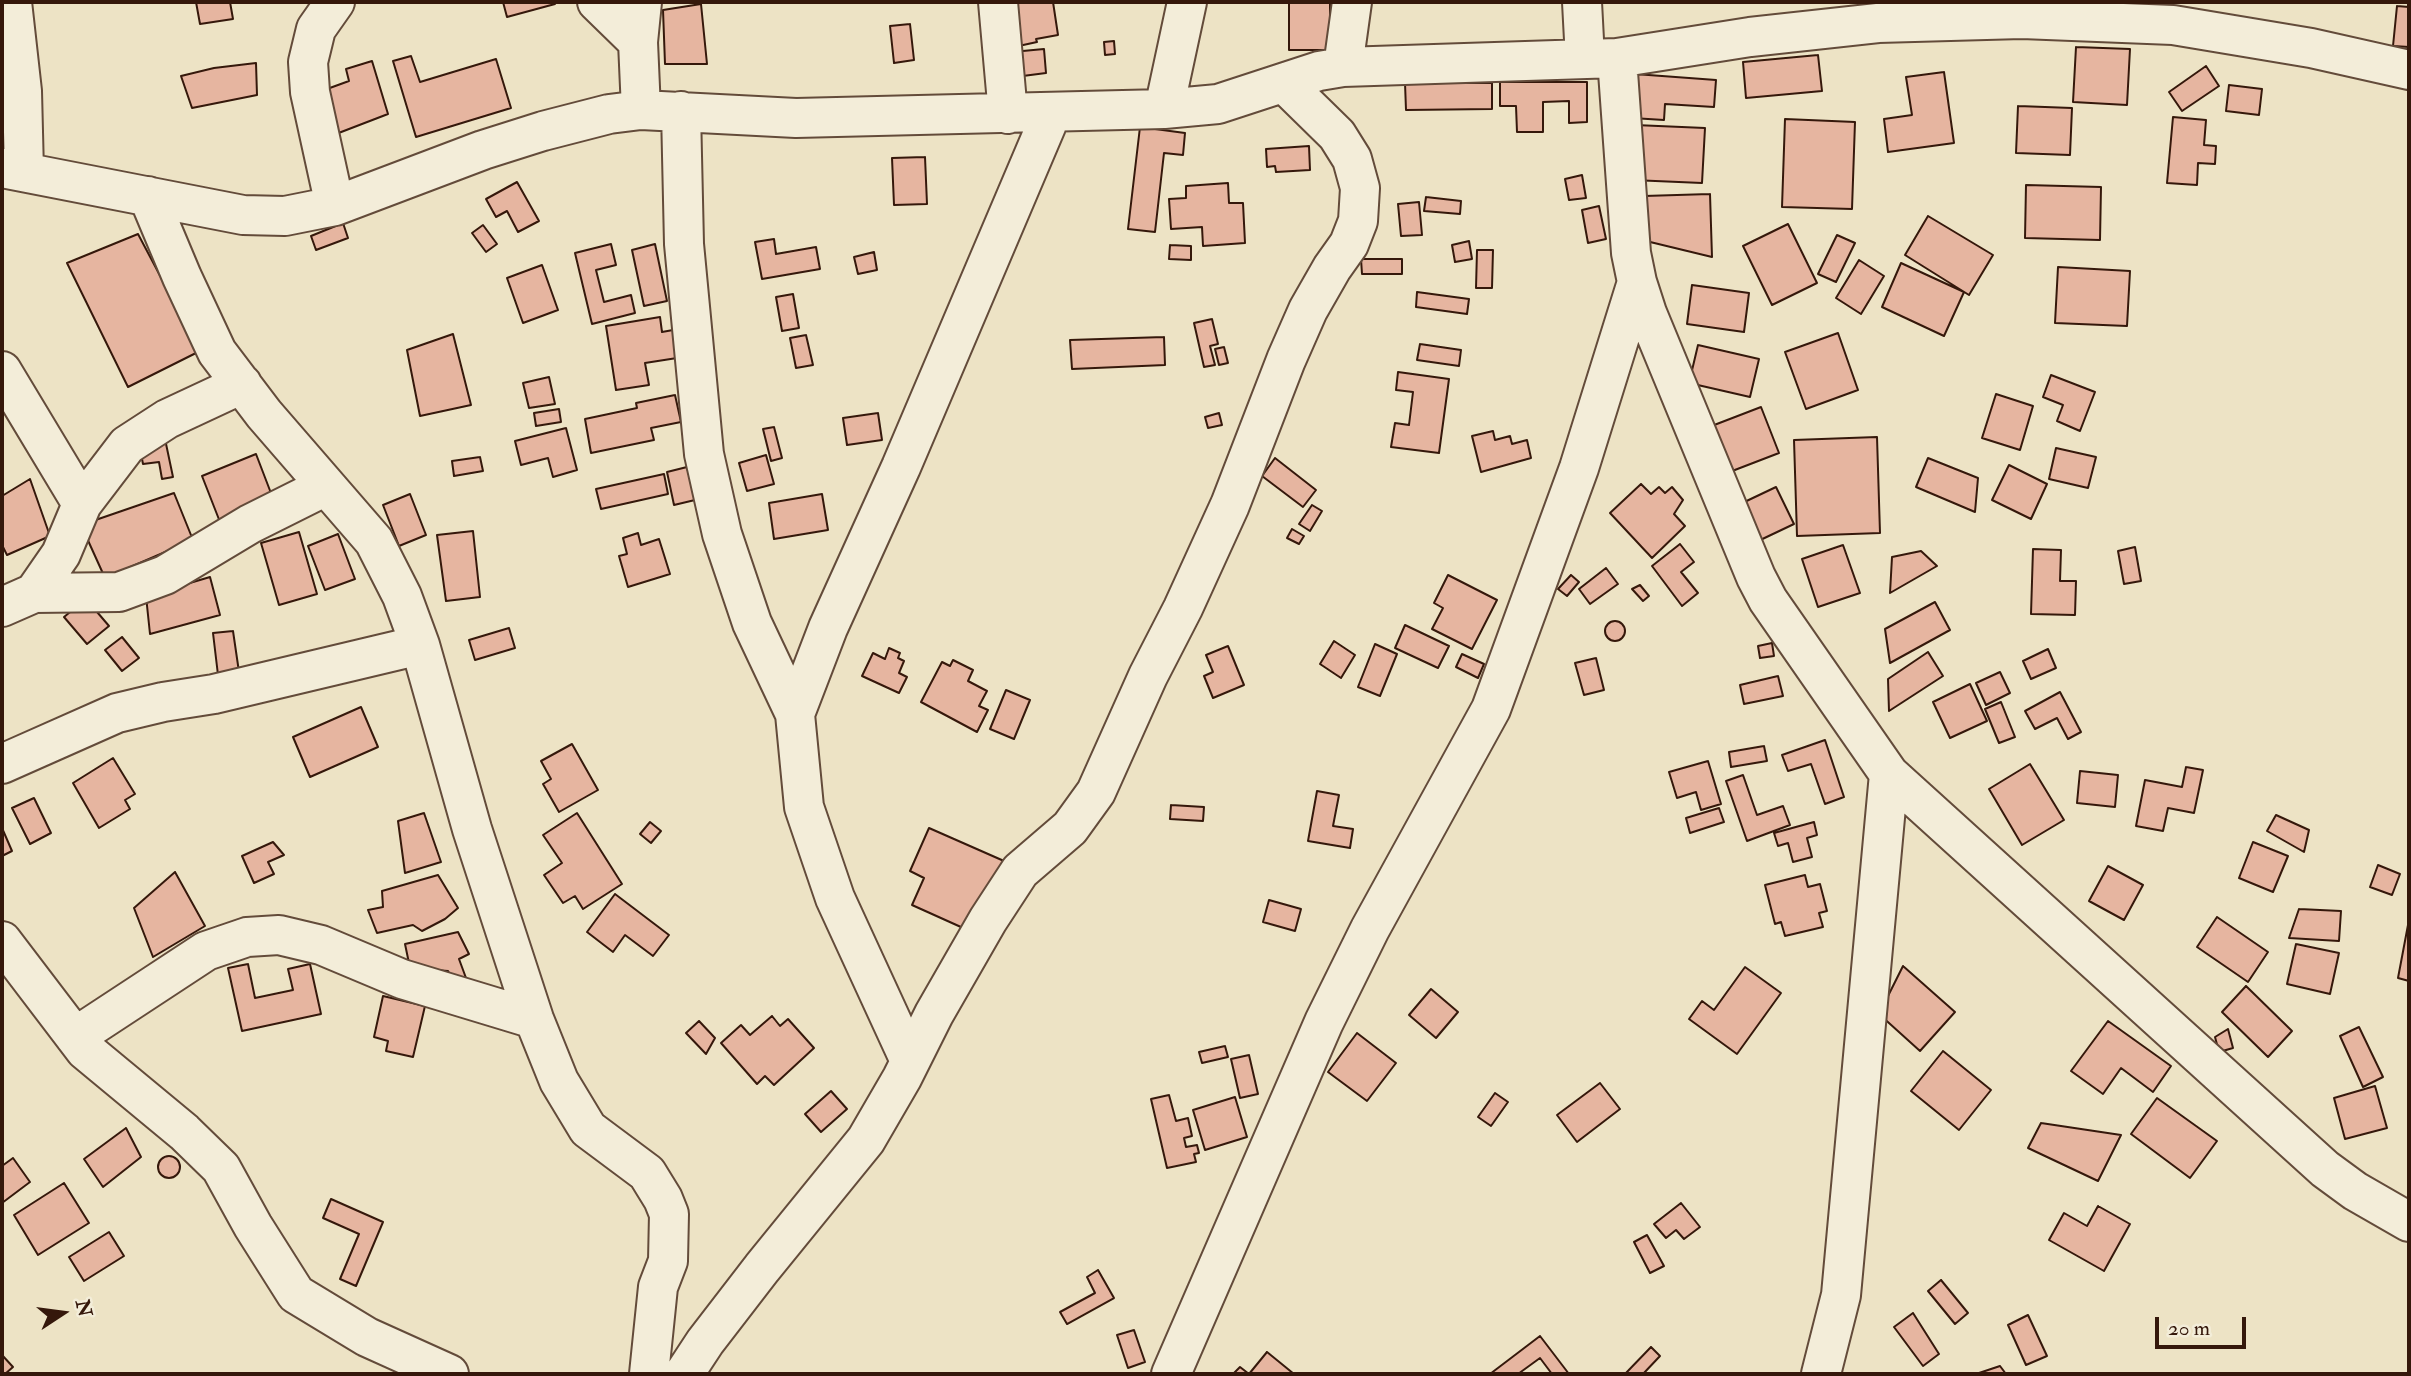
<!DOCTYPE html>
<style>
body{margin:0}
#map{position:relative;width:2411px;height:1376px;overflow:hidden;background:#ede3c5;font-family:"IM FELL Double Pica",serif}
canvas{display:block}
.frame{position:absolute;inset:0;border:4px solid #35180b;pointer-events:none}
.north{position:absolute;left:28px;top:1278px;width:70px;height:70px;-webkit-text-stroke:5px #f3edd9;paint-order:stroke;rotate:77deg;font-size:19px;font-weight:700;line-height:28px;text-align:center;color:#35180b}
.north::after{content:'';display:block;margin:auto;width:24px;height:32px;background:#35180b;clip-path:polygon(50% 0,100% 100%,50% 72%,0 100%)}
.scale{position:absolute;left:2155px;top:1317px;width:91px;height:32px;box-sizing:border-box;border:4px solid #35180b;border-top:0;padding-left:9px;font-size:21px;line-height:24px;white-space:nowrap;color:#35180b;-webkit-text-stroke:5px #f3edd9;paint-order:stroke}
</style>
<div id="map">
<canvas width="2411" height="1376"></canvas>
<div class="frame"></div>
<div class="north">N</div>
<div class="scale">20 m</div>
</div>
<script>
const ctx = document.querySelector('canvas').getContext('2d');
ctx.lineJoin = 'round';
function fillPath(path, color) { ctx.fillStyle = color; ctx.fill(path, 'evenodd'); }
const poly = rows => new Path2D(rows.map(r => 'M' + r).join(''));
function strokePath(path, color, width, dash) { ctx.strokeStyle = color; ctx.lineWidth = width; ctx.lineCap = dash ? 'butt' : 'round'; ctx.setLineDash(dash || []); ctx.stroke(path); }
const building = poly([
 [196,2,230,2,233,19,200,24,196,2],
 [503,2,555,2,555,4,507,17,503,2],
 [1006,2,1053,2,1058,35,1036,39,1037,42,1014,47,1006,2],
 [1289,2,1330,2,1330,50,1289,50,1289,2],
 [701,4,707,64,665,64,663,10,701,4],
 [2397,6,2409,7,2409,47,2393,46,2397,6],
 [910,24,914,60,894,63,890,26,910,24],
 [1114,41,1115,54,1105,55,1104,42,1114,41],
 [2076,47,2130,49,2127,105,2073,102,2076,47],
 [1044,49,1046,73,1015,77,1012,52,1044,49],
 [1818,55,1822,91,1746,98,1743,62,1818,55],
 [411,56,420,82,496,59,511,108,416,137,393,61,411,56],
 [372,61,388,114,336,134,327,89,349,81,346,69,372,61],
 [256,63,257,95,192,108,181,76,214,68,256,63],
 [2206,66,2219,86,2182,111,2169,92,2206,66],
 [1944,72,1954,143,1888,152,1884,119,1912,115,1906,77,1944,72],
 [1635,74,1716,80,1714,107,1665,104,1664,120,1632,118,1635,74],
 [1500,82,1587,82,1587,122,1569,123,1569,101,1543,102,1543,132,1517,132,1516,106,1500,106,1500,82],
 [1405,83,1492,83,1492,109,1406,110,1405,83],
 [2229,85,2262,89,2259,115,2226,111,2229,85],
 [2018,106,2072,108,2070,155,2016,153,2018,106],
 [2173,117,2206,120,2204,145,2216,146,2215,164,2198,163,2197,185,2167,183,2173,117],
 [1785,119,1855,122,1852,209,1782,207,1785,119],
 [1635,125,1705,128,1702,183,1632,180,1635,125],
 [1140,127,1185,133,1183,155,1164,153,1155,232,1128,229,1140,127],
 [1309,146,1310,170,1276,172,1275,166,1267,167,1266,149,1309,146],
 [925,157,927,204,894,205,892,158,925,157],
 [1582,175,1586,198,1569,200,1565,179,1582,175],
 [517,182,539,221,518,232,507,211,496,217,486,199,517,182],
 [1228,183,1229,203,1243,203,1245,243,1203,246,1202,227,1171,229,1169,199,1186,198,1186,186,1228,183],
 [2026,185,2101,187,2100,240,2025,238,2026,185],
 [1710,194,1712,257,1646,241,1644,196,1710,194],
 [1426,197,1461,201,1460,214,1424,211,1426,197],
 [1419,202,1422,235,1401,236,1398,204,1419,202],
 [1599,206,1606,239,1588,243,1582,210,1599,206],
 [1928,216,1993,255,1969,295,1905,255,1928,216],
 [343,223,348,238,316,250,311,236,343,223],
 [1788,224,1817,283,1772,305,1743,246,1788,224],
 [483,225,497,244,486,252,472,233,483,225],
 [138,234,200,351,128,387,67,263,138,234],
 [1837,235,1855,243,1836,282,1818,274,1837,235],
 [774,239,776,254,816,247,820,269,762,279,755,242,774,239],
 [1469,241,1472,259,1455,262,1452,245,1469,241],
 [611,244,616,265,596,270,604,302,631,295,635,313,592,324,575,253,611,244],
 [655,244,667,301,644,306,632,250,655,244],
 [1170,245,1191,246,1191,260,1169,259,1170,245],
 [1477,250,1493,250,1492,288,1476,288,1477,250],
 [874,252,877,270,858,274,854,257,874,252],
 [1361,259,1402,259,1402,274,1362,274,1361,259],
 [1859,260,1884,276,1861,314,1836,298,1859,260],
 [1901,263,1964,292,1944,336,1882,307,1901,263],
 [542,265,558,310,523,323,507,278,542,265],
 [2058,267,2130,271,2127,326,2055,323,2058,267],
 [1692,285,1749,293,1744,332,1687,324,1692,285],
 [1417,292,1469,299,1467,314,1416,307,1417,292],
 [793,294,799,328,782,331,776,297,793,294],
 [660,317,662,332,673,330,677,358,645,363,649,385,616,390,606,326,660,317],
 [1212,319,1218,344,1210,346,1215,365,1204,367,1194,323,1212,319],
 [1838,333,1858,390,1806,409,1785,352,1838,333],
 [453,334,471,405,420,416,407,350,453,334],
 [806,335,813,365,796,368,790,338,806,335],
 [1164,337,1165,365,1072,369,1070,340,1164,337],
 [1420,344,1461,350,1459,366,1417,360,1420,344],
 [1698,345,1759,359,1750,397,1689,383,1698,345],
 [1224,347,1228,363,1219,365,1215,349,1224,347],
 [1398,372,1449,379,1439,453,1391,447,1395,423,1409,425,1413,392,1396,390,1398,372],
 [2051,375,2095,392,2080,431,2057,421,2063,405,2043,397,2051,375],
 [549,377,555,404,529,408,523,383,549,377],
 [1996,394,2033,406,2020,450,1982,438,1996,394],
 [675,395,681,422,651,428,654,440,591,453,585,419,637,408,636,403,675,395],
 [1761,407,1779,453,1727,473,1709,427,1761,407],
 [559,409,561,422,536,426,534,413,559,409],
 [878,413,882,440,847,445,843,418,878,413],
 [1219,413,1222,425,1208,428,1205,417,1219,413],
 [774,427,782,458,771,461,763,429,774,427],
 [566,428,577,470,553,477,548,458,521,465,515,441,566,428],
 [1493,431,1495,440,1510,436,1512,444,1527,440,1531,458,1481,472,1472,436,1493,431],
 [1877,437,1880,533,1797,536,1794,440,1877,437],
 [165,439,173,477,162,479,159,462,143,464,139,444,165,439],
 [2056,448,2096,457,2088,488,2049,479,2056,448],
 [256,454,274,501,220,522,202,476,256,454],
 [766,455,774,484,747,491,739,463,766,455],
 [480,457,483,471,454,476,452,461,480,457],
 [1275,458,1316,490,1303,507,1262,476,1275,458],
 [1928,458,1978,478,1975,512,1916,487,1928,458],
 [2009,465,2047,484,2031,519,1992,500,2009,465],
 [687,467,695,500,674,505,667,472,687,467],
 [664,474,668,494,601,509,596,489,664,474],
 [30,479,50,536,7,555,2,545,2,496,30,479],
 [1641,484,1651,494,1659,487,1665,493,1672,487,1683,500,1674,514,1685,526,1652,558,1610,513,1641,484],
 [1776,487,1794,524,1754,543,1736,506,1776,487],
 [174,493,193,540,105,578,81,525,174,493],
 [410,494,426,535,399,546,383,505,410,494],
 [822,494,828,530,774,539,769,503,822,494],
 [1312,505,1322,511,1310,531,1299,524,1312,505],
 [1292,529,1304,536,1299,544,1287,538,1292,529],
 [473,531,480,597,446,601,437,535,473,531],
 [299,532,317,594,279,605,261,543,299,532],
 [638,533,641,545,659,539,670,574,628,587,619,556,627,554,623,538,638,533],
 [338,534,355,579,325,590,308,546,338,534],
 [1680,544,1694,562,1681,572,1698,593,1682,606,1652,566,1680,544],
 [1843,545,1860,593,1818,607,1802,559,1843,545],
 [2135,547,2141,581,2124,584,2118,551,2135,547],
 [2033,549,2061,550,2060,581,2076,581,2075,615,2031,614,2033,549],
 [1921,551,1937,566,1890,593,1892,557,1921,551],
 [1606,568,1618,584,1590,604,1579,589,1606,568],
 [1448,575,1497,600,1472,649,1432,629,1443,608,1434,603,1448,575],
 [1571,575,1579,582,1567,596,1558,589,1571,575],
 [210,577,220,615,150,634,146,596,210,577],
 [1640,585,1649,596,1643,601,1632,589,1640,585],
 [86,599,109,626,87,644,64,617,86,599],
 [1935,602,1950,630,1890,663,1885,629,1935,602],
 '1605 631a10 10 0 1 1 20 0a10 10 0 1 1-20 0Z',
 [1405,625,1449,646,1438,668,1395,648,1405,625],
 [509,628,515,648,475,660,469,640,509,628],
 [233,631,239,672,218,675,213,633,233,631],
 [122,637,139,658,122,671,105,650,122,637],
 [1334,641,1355,655,1341,678,1320,664,1334,641],
 [1772,643,1774,656,1760,658,1758,646,1772,643],
 [1375,644,1397,654,1380,696,1358,687,1375,644],
 [1228,646,1244,685,1213,698,1204,676,1213,672,1206,655,1228,646],
 [889,648,900,653,898,658,904,661,899,673,907,677,899,693,862,676,873,653,885,659,889,648],
 [2048,649,2056,668,2031,679,2023,661,2048,649],
 [1928,652,1943,676,1889,711,1888,679,1928,652],
 [1462,654,1484,664,1478,678,1456,667,1462,654],
 [1596,658,1604,690,1584,695,1575,663,1596,658],
 [953,660,973,670,968,681,987,691,979,706,988,710,977,732,921,702,942,662,950,666,953,660],
 [2000,672,2010,693,1986,705,1976,683,2000,672],
 [1778,676,1783,696,1744,704,1740,685,1778,676],
 [1970,684,1987,721,1950,738,1933,702,1970,684],
 [1006,690,1030,700,1014,739,990,729,1006,690],
 [2060,692,2081,732,2068,739,2057,718,2035,729,2025,711,2060,692],
 [2001,702,2015,737,1999,743,1985,709,2001,702],
 [361,707,378,747,310,777,293,737,361,707],
 [1825,740,1844,797,1825,804,1811,764,1788,771,1782,755,1825,740],
 [572,744,598,790,559,812,543,784,551,779,541,761,572,744],
 [1764,746,1767,761,1731,767,1729,752,1764,746],
 [113,758,135,794,125,800,130,809,99,828,73,783,113,758],
 [1708,761,1721,804,1701,810,1696,792,1677,798,1669,772,1708,761],
 [2030,764,2064,820,2022,845,1989,789,2030,764],
 [2186,767,2203,770,2194,813,2168,808,2163,831,2136,826,2145,780,2182,787,2186,767],
 [2080,771,2118,775,2115,807,2077,803,2080,771],
 [1743,775,1757,815,1783,806,1790,825,1747,841,1726,781,1743,775],
 [1317,791,1339,795,1333,826,1353,829,1350,848,1308,841,1317,791],
 [34,798,51,833,30,844,12,808,34,798],
 [1171,805,1204,807,1203,821,1170,819,1171,805],
 [1719,808,1724,822,1690,833,1686,818,1719,808],
 [424,813,441,862,405,873,398,821,424,813],
 [577,813,622,884,583,909,575,896,563,903,544,875,562,863,543,835,577,813],
 [2276,815,2309,830,2304,852,2267,831,2276,815],
 [650,822,661,831,651,843,640,834,650,822],
 [1814,822,1817,835,1807,838,1812,857,1793,862,1788,843,1778,846,1774,833,1814,822],
 [2,828,12,851,2,856,2,828],
 [929,828,1004,861,972,932,912,905,924,878,910,871,929,828],
 [273,842,284,855,268,862,274,874,254,883,242,856,273,842],
 [2253,842,2288,856,2273,892,2239,878,2253,842],
 [2378,865,2400,874,2392,895,2370,887,2378,865],
 [2108,866,2143,885,2124,920,2089,901,2108,866],
 [175,872,205,926,153,957,134,908,175,872],
 [438,875,458,908,445,919,422,931,413,925,377,933,368,910,383,907,382,891,438,875],
 [1805,875,1808,887,1820,884,1827,911,1819,913,1823,927,1785,936,1781,922,1775,924,1765,885,1805,875],
 [615,894,669,935,653,956,625,935,613,952,587,932,615,894],
 [1269,900,1301,909,1295,931,1263,922,1269,900],
 [2299,909,2341,911,2339,941,2289,938,2299,909],
 [2217,917,2268,952,2248,982,2197,947,2217,917],
 [2408,925,2409,926,2409,981,2398,978,2408,925],
 [458,932,469,954,459,959,466,978,453,982,448,971,410,968,405,944,458,932],
 [2296,944,2339,953,2330,994,2287,984,2296,944],
 [248,964,255,998,293,990,288,969,310,964,321,1014,242,1031,228,968,248,964],
 [1903,966,1955,1012,1920,1051,1879,1014,1903,966],
 [1745,967,1781,993,1737,1054,1689,1019,1702,1001,1714,1010,1745,967],
 [2246,986,2292,1031,2268,1057,2222,1012,2246,986],
 [1431,989,1458,1012,1436,1038,1409,1015,1431,989],
 [383,996,425,1006,413,1057,386,1051,388,1041,374,1037,383,996],
 [772,1016,780,1026,788,1019,814,1048,774,1085,765,1076,757,1084,721,1043,741,1025,750,1035,772,1016],
 [699,1021,715,1038,706,1054,686,1033,699,1021],
 [2108,1021,2171,1066,2153,1092,2121,1068,2103,1094,2071,1071,2108,1021],
 [2359,1027,2383,1077,2363,1087,2340,1036,2359,1027],
 [2228,1029,2233,1048,2219,1052,2215,1037,2228,1029],
 [1357,1033,1396,1063,1367,1101,1328,1072,1357,1033],
 [1225,1046,1228,1057,1202,1063,1199,1052,1225,1046],
 [1943,1051,1991,1090,1959,1130,1911,1091,1943,1051],
 [1249,1055,1258,1094,1240,1098,1231,1059,1249,1055],
 [1600,1083,1620,1109,1577,1142,1557,1115,1600,1083],
 [2375,1086,2387,1128,2345,1139,2334,1098,2375,1086],
 [831,1091,847,1109,821,1132,805,1114,831,1091],
 [1495,1093,1508,1102,1491,1126,1478,1117,1495,1093],
 [1169,1095,1176,1121,1188,1118,1192,1136,1184,1138,1186,1147,1197,1145,1199,1153,1194,1154,1196,1162,1167,1168,1151,1099,1169,1095],
 [1235,1097,1247,1137,1205,1150,1193,1110,1235,1097],
 [2157,1098,2217,1141,2190,1178,2131,1134,2157,1098],
 [2041,1123,2121,1135,2098,1181,2028,1148,2041,1123],
 [126,1128,141,1157,103,1187,84,1159,126,1128],
 '158 1167a11 11 0 1 1 22 0a11 11 0 1 1-22 0Z',
 [13,1158,30,1182,2,1203,2,1166,13,1158],
 [64,1183,89,1223,38,1255,14,1215,64,1183],
 [331,1199,383,1222,356,1286,340,1279,359,1234,323,1218,331,1199],
 [1681,1203,1700,1227,1684,1239,1676,1230,1666,1238,1654,1224,1681,1203],
 [2098,1206,2130,1224,2104,1271,2049,1240,2064,1213,2087,1226,2098,1206],
 [109,1232,124,1256,84,1281,69,1257,109,1232],
 [1647,1235,1664,1266,1650,1273,1634,1242,1647,1235],
 [1098,1270,1114,1298,1067,1324,1060,1312,1095,1293,1087,1277,1098,1270],
 [1941,1280,1968,1313,1955,1324,1928,1291,1941,1280],
 [1913,1313,1939,1354,1923,1366,1894,1327,1913,1313],
 [2028,1315,2047,1356,2026,1365,2008,1325,2028,1315],
 [1134,1330,1145,1362,1128,1368,1117,1335,1134,1330],
 [1540,1336,1569,1374,1552,1374,1540,1358,1518,1374,1490,1374,1540,1336],
 [1651,1347,1660,1356,1643,1374,1625,1374,1651,1347],
 [1267,1352,1294,1374,1233,1374,1240,1367,1249,1374,1267,1352],
 [2,1355,13,1367,5,1374,2,1374,2,1355],
 [2000,1366,2006,1374,1976,1374,2000,1366]
]);
const minor = poly([
 [12,2,22,91,24,172],
 [335,2,316,29,308,62,310,92,335,206],
 [597,2,638,42],
 [998,2,1008,114],
 [1582,2,1585,59],
 [1617,58,1631,253,1637,282,1647,313,1756,577,1768,600,1889,774,2325,1169,2355,1191,2409,1222],
 [1343,67,1352,2],
 [1164,109,1187,2],
 [641,110,638,42,642,2],
 [681,111,684,244,704,454,722,534,752,623,795,714],
 [2,168,243,215,285,216,335,206,483,150,543,131,609,114,641,110,796,118,1164,109,1218,104,1319,71,1343,67,1617,58,1750,37,1878,23,2022,19,2173,25,2311,48,2409,70],
 [148,196,182,277,217,352,264,414,374,541,402,596,420,645,472,829,534,1019,559,1081,588,1129,647,1173,663,1199,669,1214,668,1261,658,1287,649,1374],
 [2,371,82,504],
 [34,593,119,592,165,575,250,524,326,486],
 [2,607,34,593,61,554,82,504,127,445,167,419,242,384],
 [2,764,117,713,163,702,214,694,420,645],
 [2,941,85,1050,184,1132,221,1168,253,1226,296,1294,367,1337,449,1374],
 [75,1037,206,951,247,937,279,935,321,945,402,979,534,1019],
 [910,1061,835,898,804,807,795,714,828,628,901,467,1052,112],
 [684,1374,705,1342,762,1268,866,1140,902,1078,934,1014,988,920,1020,871,1070,828,1096,792,1148,676,1183,608,1230,505,1286,360,1308,310,1332,268,1349,244,1358,221,1360,188,1352,159,1337,135,1285,84],
 [1171,1374,1324,1022,1370,929,1491,709,1579,468,1637,282],
 [1821,1374,1841,1295,1889,774]
]);
fillPath(building, '#e6b5a0');
strokePath(building, '#35180b', 2);
strokePath(minor, '#634b3a', 42);
strokePath(minor, '#f3edd9', 38);
</script>
